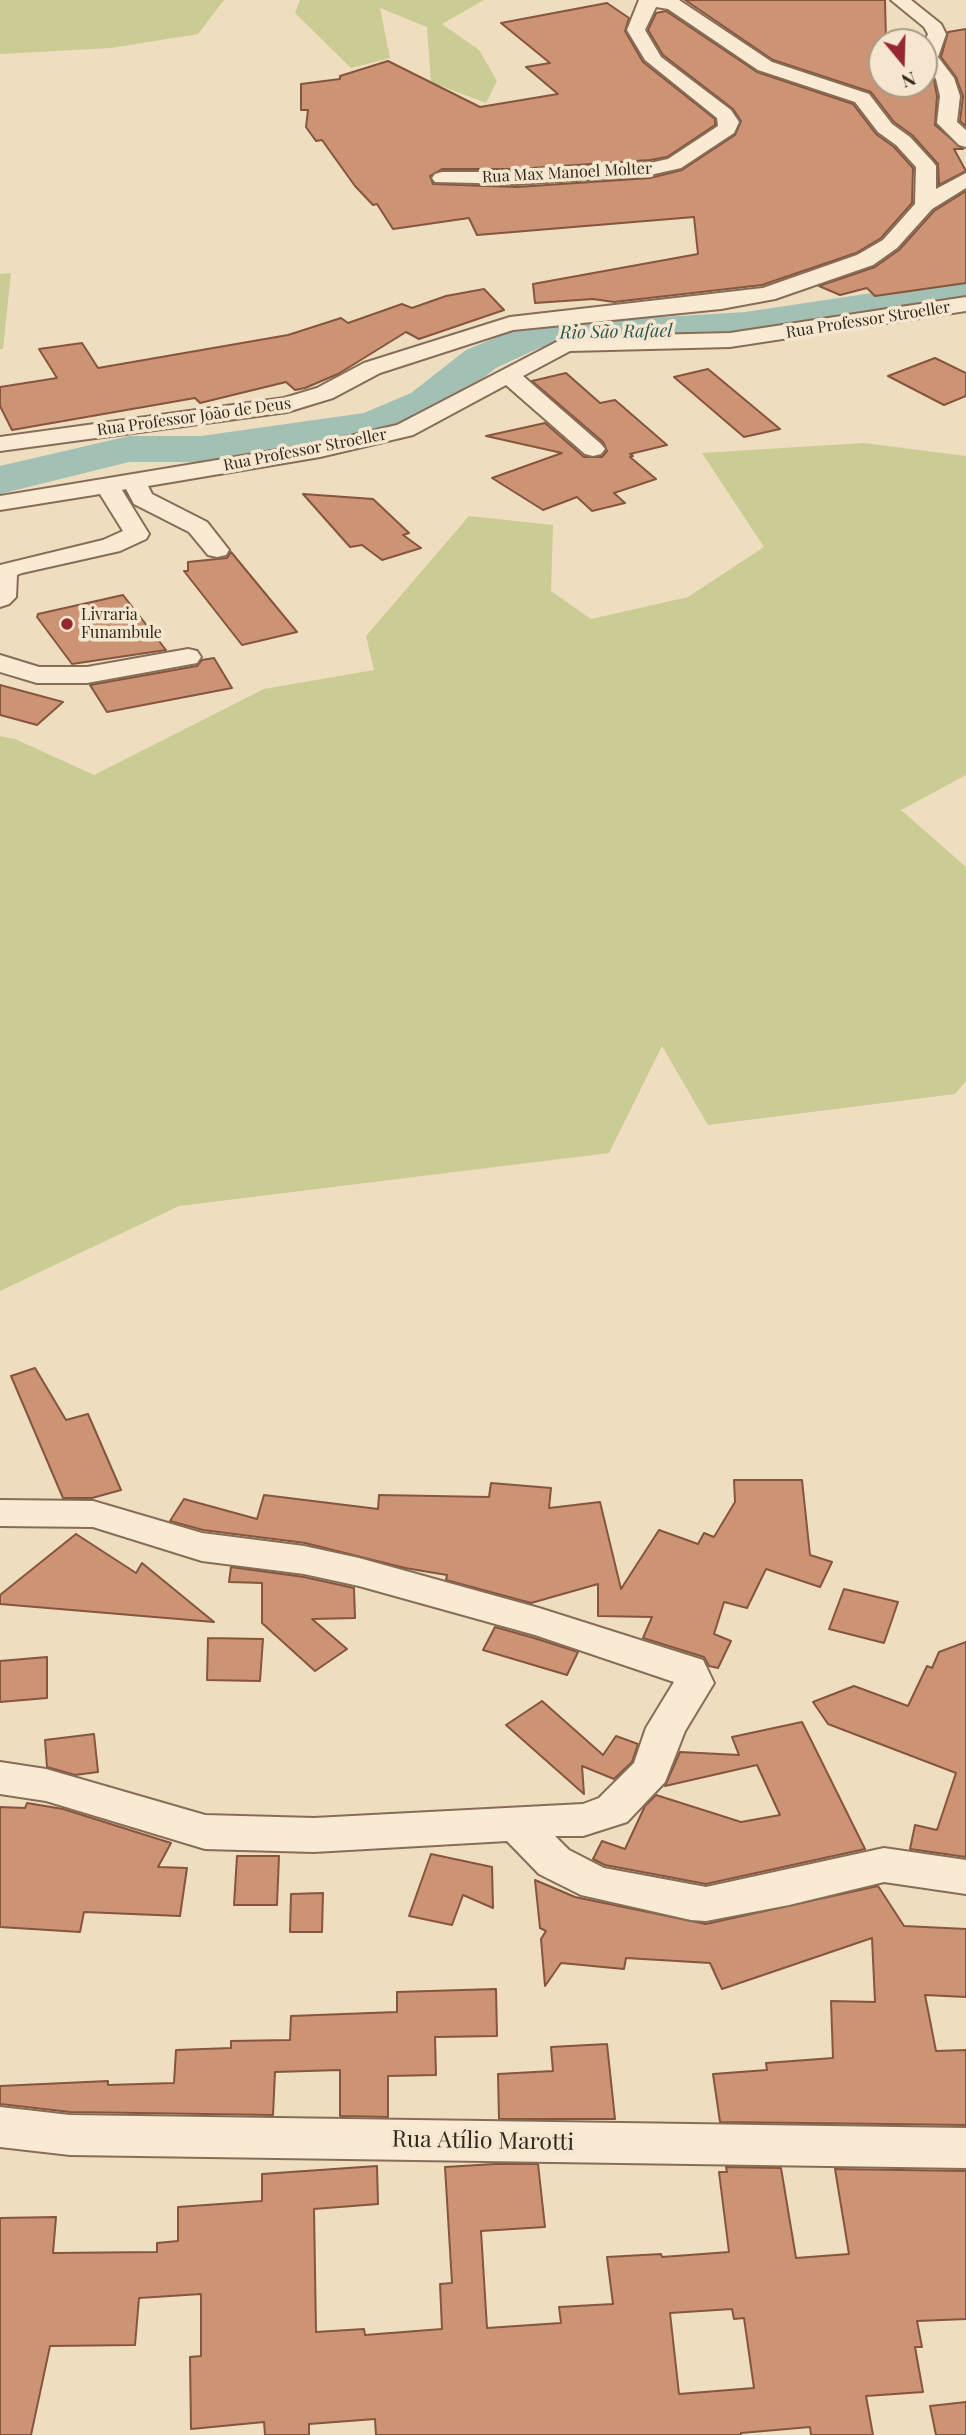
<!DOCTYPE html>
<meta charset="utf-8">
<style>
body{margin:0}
#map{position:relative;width:966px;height:2435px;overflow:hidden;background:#eeddbf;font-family:"Playfair Display",serif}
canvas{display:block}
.north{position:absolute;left:868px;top:28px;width:70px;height:70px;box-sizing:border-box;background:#f5e7cf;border:2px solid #a99a87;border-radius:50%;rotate:161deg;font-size:19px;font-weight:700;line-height:28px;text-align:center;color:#36271c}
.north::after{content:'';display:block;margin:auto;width:24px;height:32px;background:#962730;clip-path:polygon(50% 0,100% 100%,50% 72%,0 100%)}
</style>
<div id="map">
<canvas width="966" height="2435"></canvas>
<div class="north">N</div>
</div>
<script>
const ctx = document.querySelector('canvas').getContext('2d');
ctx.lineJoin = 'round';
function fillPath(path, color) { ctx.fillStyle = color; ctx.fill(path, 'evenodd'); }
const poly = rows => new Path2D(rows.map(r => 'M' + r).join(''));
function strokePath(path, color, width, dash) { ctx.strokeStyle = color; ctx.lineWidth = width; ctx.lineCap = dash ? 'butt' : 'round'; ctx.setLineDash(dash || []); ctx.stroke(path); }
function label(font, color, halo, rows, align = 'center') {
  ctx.font = font + ' "Playfair Display",serif'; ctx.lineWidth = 7; ctx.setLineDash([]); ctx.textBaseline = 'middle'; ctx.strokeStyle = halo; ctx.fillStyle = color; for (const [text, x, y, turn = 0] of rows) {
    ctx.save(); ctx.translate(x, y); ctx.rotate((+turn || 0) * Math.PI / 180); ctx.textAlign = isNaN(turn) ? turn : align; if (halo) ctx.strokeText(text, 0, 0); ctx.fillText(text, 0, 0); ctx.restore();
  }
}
const green = poly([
 [0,0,224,0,198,34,111,48,0,54],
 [300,0,484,0,442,24,479,50,497,81,486,103,431,82,427,27,380,8,390,58,351,68,295,13],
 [11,273,3,349,0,349,0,274],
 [864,443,966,456,966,775,901,810,966,867,966,1081,955,1094,708,1125,662,1046,609,1153,179,1206,0,1291,0,736,15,739,94,775,264,689,374,670,366,636,469,516,553,525,551,591,591,619,688,597,764,547,702,453]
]);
const river = poly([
 [966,279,966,303,745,338,596,347,559,344,539,348,496,368,441,411,374,438,201,462,129,462,0,494,0,466,129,436,201,436,364,413,411,393,466,350,526,325,559,318,596,321,745,312,966,279]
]);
const building = poly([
 [685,0,885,0,886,42,882,42,882,84,924,84,924,69,934,80,937,96,935,125,963,149,954,149,966,171,939,185,938,164,912,135,894,122,871,92,773,60,685,0],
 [607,3,629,18,625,31,643,62,715,119,715,125,667,157,650,160,517,169,442,169,430,176,433,184,517,187,650,178,682,170,735,135,741,121,733,109,663,55,648,30,656,13,666,11,757,72,853,104,876,134,894,147,913,168,912,203,881,238,856,253,762,285,614,302,593,299,535,303,533,284,698,254,694,217,477,235,469,218,393,229,377,204,373,205,355,186,322,140,316,141,306,127,308,110,301,110,301,84,340,79,340,76,388,61,480,107,558,94,526,67,550,63,501,23,607,3],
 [966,29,966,126,960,121,963,96,956,77,941,57,948,32,966,29],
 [966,191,966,283,875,296,867,288,840,295,819,286,875,267,899,250,934,211,966,191],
 [484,289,504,310,419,339,406,332,338,374,305,388,295,390,286,382,200,403,195,398,12,430,0,406,0,387,57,378,39,349,82,343,98,368,288,335,341,318,348,323,402,304,412,308,446,296,484,289],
 [935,358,966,373,966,396,944,405,888,376,935,358],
 [708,369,780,429,744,437,674,377,708,369],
 [566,373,600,403,615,400,667,445,630,454,633,456,630,457,656,479,614,493,625,503,592,511,577,497,543,510,492,478,562,453,486,436,545,423,584,457,602,457,607,451,603,442,532,381,566,373],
 [303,494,373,499,409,533,403,535,421,548,382,560,362,545,350,547,303,494],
 [231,552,297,632,242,645,184,571,188,571,188,562,227,558,231,552],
 [123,595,166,650,72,664,37,617,38,614,123,595],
 [214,658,232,688,107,712,90,685,197,666,202,660,214,658],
 [0,685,63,702,37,725,0,715,0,685],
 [35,1368,66,1420,88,1414,121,1490,92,1498,63,1498,11,1376,35,1368],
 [734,1480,802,1480,810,1555,832,1562,820,1587,766,1569,747,1608,724,1602,714,1634,731,1641,718,1668,709,1666,704,1657,643,1638,652,1617,598,1616,598,1584,531,1603,446,1580,447,1575,405,1568,305,1543,203,1530,170,1521,184,1499,257,1519,264,1495,378,1509,379,1495,489,1497,491,1483,551,1488,549,1508,600,1502,621,1589,659,1530,698,1544,704,1533,714,1537,735,1502,734,1480],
 [76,1534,136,1573,142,1563,214,1622,0,1604,0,1595,76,1534],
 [231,1567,304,1577,354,1588,355,1618,312,1619,347,1649,315,1671,262,1623,262,1583,229,1582,231,1567],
 [844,1589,898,1602,884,1643,829,1629,844,1589],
 [495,1627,534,1638,578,1652,567,1675,483,1650,495,1627],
 [208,1638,263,1639,260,1681,207,1680,208,1638],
 [966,1642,966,1857,910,1849,915,1825,937,1830,956,1773,828,1724,813,1702,854,1686,908,1706,927,1666,932,1668,939,1652,966,1642],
 [47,1657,47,1698,0,1702,0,1661,47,1657],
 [542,1701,603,1755,616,1736,638,1744,632,1762,614,1779,582,1766,584,1794,506,1725,542,1701],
 [802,1722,865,1849,706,1884,605,1865,593,1859,602,1841,625,1849,645,1806,656,1795,741,1822,780,1815,757,1765,665,1786,680,1752,739,1755,732,1737,802,1722],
 [94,1734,98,1772,75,1775,47,1767,45,1740,94,1734],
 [27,1803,63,1809,171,1843,158,1867,187,1868,180,1916,84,1912,80,1932,0,1927,0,1807,25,1808,27,1803],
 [431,1854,492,1867,493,1908,463,1895,452,1925,409,1916,431,1854],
 [237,1856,279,1856,277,1905,234,1905,237,1856],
 [535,1880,575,1897,706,1924,878,1886,904,1926,966,1929,966,1997,925,1995,936,2051,966,2050,966,2125,720,2122,713,2074,767,2070,766,2063,833,2058,831,2001,875,2002,872,1938,722,1989,710,1963,626,1958,624,1969,561,1963,545,1986,541,1939,546,1931,540,1928,535,1880],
 [323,1893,322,1932,290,1932,291,1894,323,1893],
 [496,1989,497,2036,435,2037,436,2075,388,2076,388,2117,340,2116,340,2070,275,2072,273,2115,70,2112,0,2104,0,2086,108,2081,108,2085,174,2083,176,2050,231,2048,231,2041,290,2040,291,2016,397,2012,397,1992,496,1989],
 [607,2044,615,2119,499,2119,498,2074,553,2071,551,2047,607,2044],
 [495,2164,538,2164,545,2227,481,2231,487,2328,561,2323,559,2307,613,2304,607,2257,661,2254,662,2257,729,2252,719,2172,727,2172,726,2167,781,2168,796,2258,849,2254,835,2169,966,2171,966,2319,917,2321,922,2347,915,2347,923,2392,866,2396,873,2435,811,2435,810,2427,741,2433,741,2435,376,2435,375,2419,309,2424,309,2435,265,2435,264,2422,191,2429,190,2357,201,2356,201,2294,139,2298,135,2345,50,2346,31,2435,0,2435,0,2218,56,2217,53,2253,157,2252,157,2243,178,2241,178,2207,262,2201,262,2174,377,2166,378,2204,314,2209,316,2332,364,2329,365,2335,442,2329,440,2284,452,2283,445,2167,495,2164],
 [732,2309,734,2319,744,2318,754,2388,679,2394,670,2313,732,2309],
 [966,2402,966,2435,936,2435,930,2406,966,2402]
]);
const minor = poly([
 [639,0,679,0,772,62,869,94,892,124,910,137,933,162,936,166,936,189,966,173,966,188,932,209,897,248,873,265,775,299,721,309,513,330,380,373,333,398,287,412,0,451,0,437,284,398,317,388,364,363,510,317,763,288,857,255,883,240,915,204,916,167,896,145,878,132,855,102,758,70,668,9,656,7,645,30,661,57,731,110,739,122,734,133,681,168,650,175,517,184,435,182,432,178,435,174,442,172,517,172,650,163,668,159,718,126,717,118,645,60,627,30,639,0],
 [891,0,911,0,941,24,946,34,938,57,954,78,960,96,957,122,966,130,966,147,959,145,937,123,940,96,936,79,924,65,924,44,928,34,924,27,891,0],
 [966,297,966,311,730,347,570,351,523,376,601,444,605,449,601,454,593,456,585,454,506,385,413,435,320,457,148,486,152,494,207,522,229,550,226,555,217,557,208,555,189,532,134,504,126,489,122,490,149,534,146,539,120,551,22,573,17,575,16,597,9,604,0,607,0,565,103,540,123,531,100,494,0,510,0,496,320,443,397,425,566,337,730,333,966,297],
 [188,649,197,651,201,657,197,663,87,683,37,683,0,672,0,655,39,667,87,667,188,649],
 [0,1500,93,1501,202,1533,304,1546,359,1558,539,1608,703,1660,714,1683,685,1731,665,1782,627,1822,583,1836,555,1836,569,1850,604,1868,706,1887,884,1848,966,1860,966,1894,884,1882,789,1905,706,1921,691,1920,581,1895,539,1874,507,1841,314,1852,205,1849,46,1801,0,1794,0,1762,46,1769,205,1815,314,1818,583,1804,599,1798,634,1763,646,1728,674,1682,535,1635,359,1586,304,1574,202,1561,93,1527,0,1526,0,1500],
 [0,2107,70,2115,966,2128,966,2168,70,2155,0,2147,0,2107]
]);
const markers = [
 [67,624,7,"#962730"]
];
const farStreetnames = [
 ["Rua Max Manoel Molter",567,173,-3],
 ["Rua Professor Stroeller",868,320,-9],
 ["Rua Professor João de Deus",194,417,-8],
 ["Rua Professor Stroeller",305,450,-11]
];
const farPoinames = [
 ["Livraria",81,615],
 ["Funambule",81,633]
];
const farWaternames = [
 ["Rio São Rafael",616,332,-1]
];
const nearStreetnames = [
 ["Rua Atílio Marotti",483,2141,1]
];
fillPath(green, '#cacc94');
fillPath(river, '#a3c0b5');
fillPath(building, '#cd9375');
strokePath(building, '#86553d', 2);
strokePath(minor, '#876d58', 4);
fillPath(minor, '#f9ead3');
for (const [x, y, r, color] of markers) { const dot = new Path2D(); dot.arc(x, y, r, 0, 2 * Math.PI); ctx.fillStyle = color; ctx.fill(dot); strokePath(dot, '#f5e7cf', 2.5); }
label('16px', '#36271c', '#f5e7cf', farStreetnames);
label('16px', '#36271c', '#f5e7cf', farPoinames, 'left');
label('italic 18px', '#2b5650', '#f5e7cf', farWaternames);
label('23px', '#36271c', '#f5e7cf', nearStreetnames);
</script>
